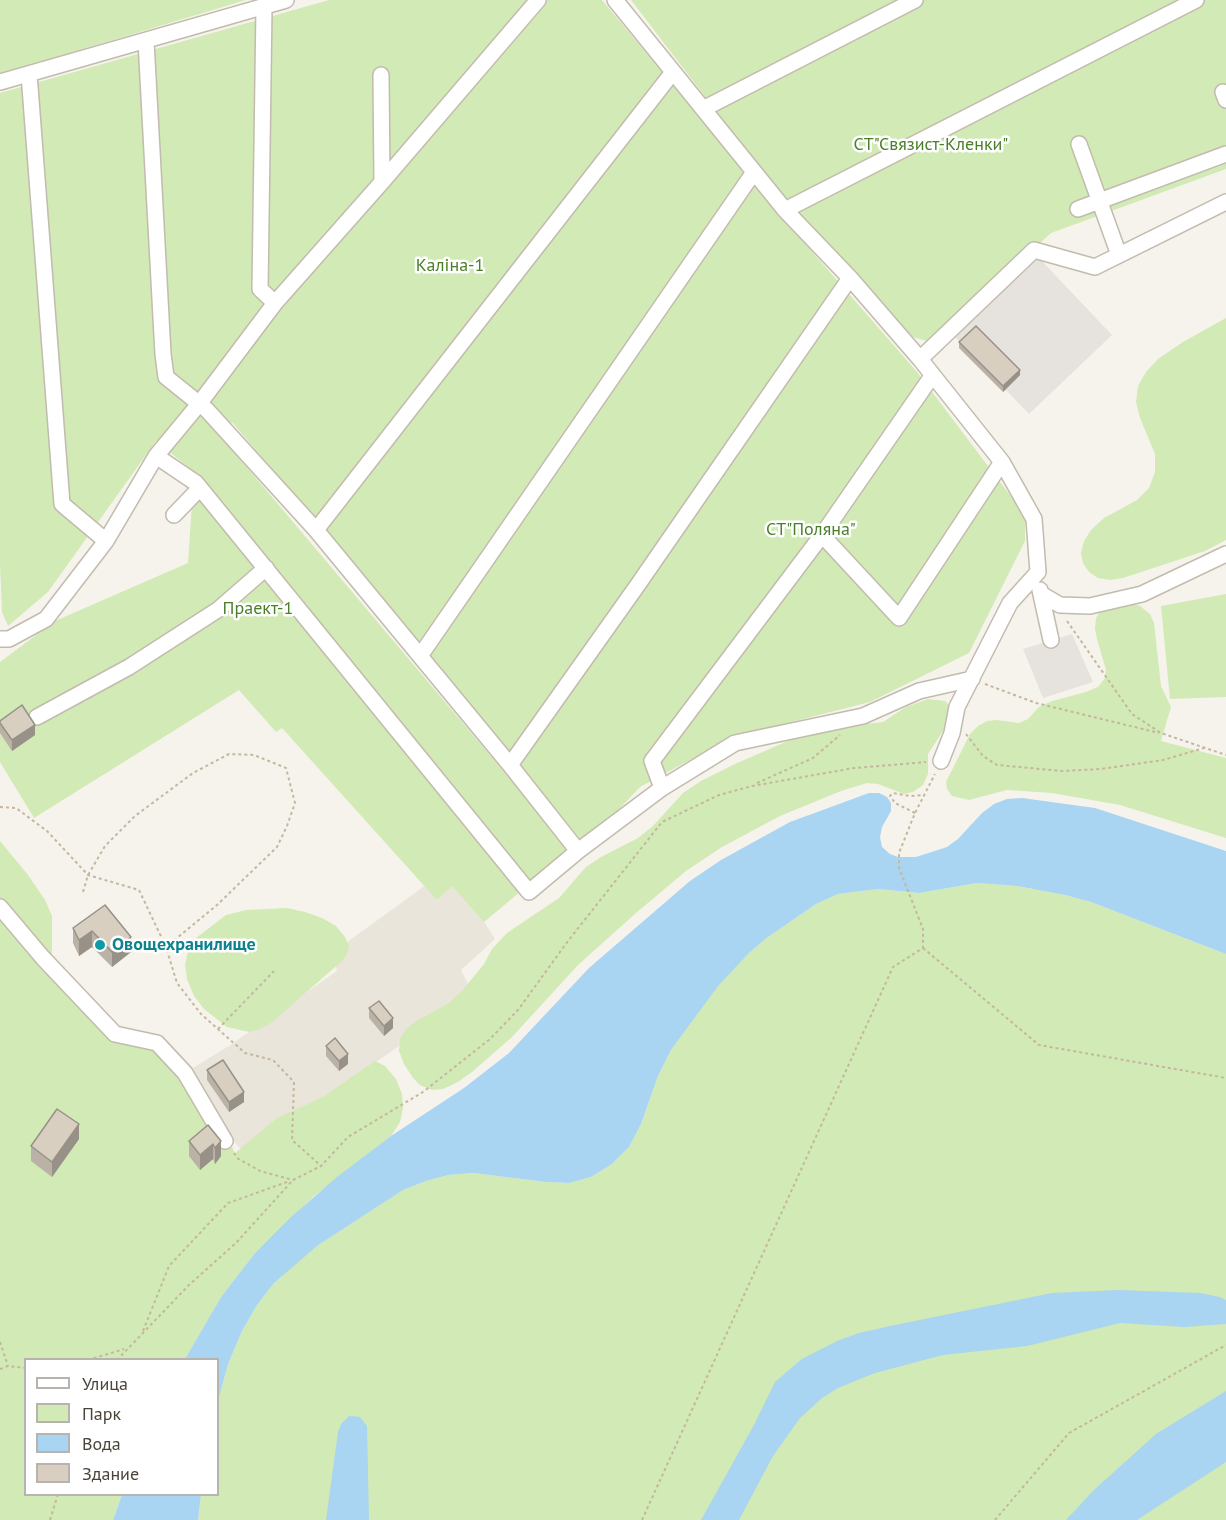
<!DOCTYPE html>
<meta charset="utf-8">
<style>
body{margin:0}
#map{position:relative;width:1226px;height:1520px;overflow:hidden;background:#f6f3ec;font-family:"PT Sans",sans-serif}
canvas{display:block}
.legend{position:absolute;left:24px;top:1358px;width:195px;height:138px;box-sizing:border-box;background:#fff;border:2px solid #b7b4b0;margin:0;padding:8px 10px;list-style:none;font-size:18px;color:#4b4439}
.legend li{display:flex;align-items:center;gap:12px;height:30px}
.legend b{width:30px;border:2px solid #b7b4b0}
</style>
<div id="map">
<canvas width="1226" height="1520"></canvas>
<ul class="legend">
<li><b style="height:8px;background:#fff"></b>Улица</li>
<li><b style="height:16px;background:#d2eab5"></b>Парк</li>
<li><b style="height:16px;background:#a9d4f2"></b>Вода</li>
<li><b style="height:16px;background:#d8cfc1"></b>Здание</li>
</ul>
</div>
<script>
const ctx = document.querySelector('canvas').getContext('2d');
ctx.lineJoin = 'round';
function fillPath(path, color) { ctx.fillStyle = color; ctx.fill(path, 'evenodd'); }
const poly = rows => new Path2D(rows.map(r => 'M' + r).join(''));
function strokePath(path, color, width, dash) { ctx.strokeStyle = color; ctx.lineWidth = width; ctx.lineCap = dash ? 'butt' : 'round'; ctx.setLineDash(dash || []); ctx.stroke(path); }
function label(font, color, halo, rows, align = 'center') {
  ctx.font = font + ' "PT Sans",sans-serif'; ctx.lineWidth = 5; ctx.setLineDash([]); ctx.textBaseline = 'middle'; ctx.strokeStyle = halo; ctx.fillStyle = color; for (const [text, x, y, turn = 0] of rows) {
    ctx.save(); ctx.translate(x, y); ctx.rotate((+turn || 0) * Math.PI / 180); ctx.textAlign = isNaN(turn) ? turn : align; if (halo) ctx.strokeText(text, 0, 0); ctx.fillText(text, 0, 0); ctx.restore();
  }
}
const residential = poly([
 [426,885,437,900,452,885,484,922,495,939,461,970,473,994,245,1154,231,1138,191,1069,229,1046,337,971,332,953]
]);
const industrial = poly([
 [1039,258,1112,335,1029,414,955,337],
 [1072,634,1093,682,1043,698,1023,649]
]);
const green = poly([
 [0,0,246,0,0,74],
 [329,0,602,0,794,231,917,372,1025,515,1025,541,969,653,870,702,732,737,640,787,585,845,475,710,232,422,223,439,570,850,484,922,452,886,437,900,282,728,276,732,239,690,34,818,0,762,0,662,55,621,188,563,194,472,156,441,48,592,8,626,2,612,0,563,0,93],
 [631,0,1226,0,1226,169,1051,233,930,342,913,337,785,201],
 [1226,318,1226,540,1205,551,1123,578,1110,580,1098,578,1089,572,1083,563,1081,553,1084,541,1091,530,1104,518,1137,500,1149,488,1155,472,1155,454,1140,418,1136,402,1138,386,1146,372,1158,359,1183,342],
 [1226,594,1226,697,1170,699,1161,606],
 [1127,602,1140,606,1150,614,1154,623,1161,686,1171,707,1161,741,1226,758,1226,838,1120,805,1052,793,1007,790,969,800,952,796,947,789,946,782,970,734,978,726,987,721,997,720,1019,723,1028,719,1039,707,1052,701,1086,692,1098,687,1105,678,1106,670,1097,639,1095,629,1096,618,1102,608],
 [928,699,945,701,950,706,950,720,928,754,928,774,923,785,913,792,904,794,878,784,867,783,841,791,780,816,722,847,686,871,636,913,578,965,512,1037,472,1072,458,1082,443,1089,432,1090,420,1085,413,1078,404,1064,399,1051,400,1039,406,1029,416,1021,449,1003,462,991,484,964,492,949,507,933,559,898,586,867,601,857,638,838,653,826,683,793,701,781,735,764,797,737,857,725,883,722,906,707],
 [0,841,28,875,45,900,52,916,52,956,77,985,117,1025,153,1035,219,1122,235,1153,277,1118,323,1097,375,1061,385,1066,396,1079,402,1094,403,1108,400,1122,391,1136,313,1197,255,1253,221,1297,185,1359,26,1360,26,1494,122,1495,113,1520,0,1520],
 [977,883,1017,886,1065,895,1091,902,1226,954,1226,1520,198,1520,201,1495,218,1494,218,1401,228,1364,242,1331,257,1305,274,1283,295,1264,317,1246,403,1190,426,1181,448,1175,473,1173,546,1182,569,1183,591,1177,612,1164,629,1147,641,1124,658,1076,671,1050,717,986,749,953,768,937,816,904,838,894,878,889,919,893],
 [287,908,305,912,322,918,336,926,345,937,349,946,347,954,342,961,271,1023,260,1029,249,1032,227,1027,204,1009,194,996,187,979,185,965,188,951,196,938,226,915,246,910]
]);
const water = poly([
 [869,793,879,793,887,797,891,803,891,811,882,827,880,837,882,847,890,854,898,857,916,857,947,847,958,839,982,813,994,804,1007,799,1022,798,1095,808,1226,851,1226,954,1091,902,1065,895,1017,886,977,883,919,893,878,889,838,894,816,904,768,937,749,953,718,986,671,1050,658,1076,641,1124,629,1147,612,1164,591,1177,569,1183,546,1182,473,1173,448,1175,426,1181,403,1190,317,1246,274,1283,257,1305,242,1331,228,1364,218,1401,218,1360,185,1359,221,1297,255,1253,291,1217,337,1177,391,1136,464,1088,509,1053,589,968,690,881,721,860,790,822],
 [1118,1290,1200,1293,1220,1297,1226,1300,1226,1324,1185,1327,1120,1323,1027,1346,943,1355,875,1373,838,1388,822,1398,800,1418,773,1456,739,1520,701,1520,754,1425,775,1382,802,1359,837,1341,859,1333,890,1326,1052,1293],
 [1226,1391,1226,1462,1137,1520,1066,1520,1094,1490,1156,1434],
 [349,1416,360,1417,367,1426,369,1520,326,1520,338,1432,341,1424],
 [122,1495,201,1495,198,1520,113,1520]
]);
const path = poly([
 [1067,621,1132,714,1161,733,1226,755],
 [985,684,1036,703,1159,733],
 [966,734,983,756,997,765,1062,771,1101,769,1163,760,1204,748],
 [757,783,813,758,840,735],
 [0,807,16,808,47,831,88,875,139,890,166,947,177,983,201,1014,245,1053,273,1060,294,1082,292,1140,320,1165],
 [915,813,895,803,890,796,893,793,910,796,923,795],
 [83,892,88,875,105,846,135,816,193,773,229,754,254,755,286,768,295,803,287,826,277,847,217,905,166,947],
 [923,948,1039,1045,1226,1078],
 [218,1029,274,971],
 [234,1153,237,1158,260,1171,293,1180],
 [143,1331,169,1266,228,1203,290,1181],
 [0,1342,8,1366],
 [88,1360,124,1349],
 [117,1360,189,1285,236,1243,293,1180,321,1166,348,1137,423,1092,490,1039,518,1010,568,941,662,822,719,795,752,786,854,768,926,762],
 [0,1369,8,1366,26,1368],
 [50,1520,58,1494],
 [642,1520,893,967,923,948,923,929,899,868,899,853,915,813,935,774],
 [995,1520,1069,1433,1226,1345]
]);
const minor = poly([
 [615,0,785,210,850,278,920,359,1002,462,1034,519,1038,572,1010,603,957,707,952,733,941,761],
 [264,7,260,289,275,303],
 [146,41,163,354,166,377,207,410,316,530,510,765,578,851],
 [29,74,62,504,106,541],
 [381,75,382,182],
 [0,82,286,0],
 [1223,92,1226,100],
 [703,109,915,0],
 [1079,144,1119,255],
 [1078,209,1226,154],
 [785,210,1196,0],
 [920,359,1034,250,1095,267,1226,202],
 [156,456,196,483,529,892,578,851,662,788,735,743,863,716,919,691,972,679],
 [174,515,200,488],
 [316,530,673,72],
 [822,535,899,618,1002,462],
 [1040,590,1051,640],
 [1041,594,1060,605,1090,606,1142,594,1226,554],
 [0,639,9,639,46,619,106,541,156,456,199,404,275,303,382,182,538,0],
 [420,656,754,172],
 [37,717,129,667,219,609,266,568],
 [510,765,637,586,850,278],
 [662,788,652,761,822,535,932,376],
 [0,907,43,958,115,1034,157,1043,185,1073,225,1141]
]);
const wall = poly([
 [959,342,1020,375,1003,392,959,348],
 [0,721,35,735,12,751,0,733],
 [105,905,131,952,112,967,92,947,79,956,73,943,73,928],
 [369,1008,393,1028,384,1036,369,1018],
 [326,1046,348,1064,339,1071,326,1056],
 [207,1070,244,1102,229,1112,207,1080],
 [208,1125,221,1156,215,1164,213,1159,200,1170,189,1156,189,1141],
 [79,1139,52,1177,31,1161,31,1146]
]);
const shadedWall = poly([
 [1020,370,1020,375,1003,392,1003,386],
 [35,725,35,735,12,751,12,740],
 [92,931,92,947,79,956,79,940],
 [131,937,131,952,112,967,112,952],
 [393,1018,393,1028,384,1036,384,1026],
 [348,1054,348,1064,339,1071,339,1061],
 [244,1092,244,1102,229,1112,229,1102],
 [79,1124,79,1139,52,1177,52,1162],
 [221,1141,221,1156,215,1164,215,1148],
 [213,1144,213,1159,200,1170,200,1155]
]);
const building = poly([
 [976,326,1020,370,1003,386,959,342,976,326],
 [22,705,35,725,12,740,0,723,0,721,22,705],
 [105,905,131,937,112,952,92,931,79,940,73,928,105,905],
 [379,1001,393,1018,384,1026,369,1008,379,1001],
 [335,1038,348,1054,339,1061,326,1046,335,1038],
 [223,1060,244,1092,229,1102,207,1070,223,1060],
 [57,1109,79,1124,52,1162,31,1146,57,1109],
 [208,1125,221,1141,215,1148,213,1144,200,1155,189,1141,208,1125]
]);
const markers = [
 [100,945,6,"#0f9aa8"]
];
const parkNames = [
 ["СТ\"Связист-Кленки\"",931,145],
 ["Каліна-1",450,266],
 ["СТ\"Поляна\"",811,530],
 ["Праект-1",258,609]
];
const cultureNames = [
 ["Овощехранилище",112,945]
];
fillPath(residential, '#eae5da');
fillPath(industrial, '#e6e2dd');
fillPath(green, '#d2eab5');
fillPath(water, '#a9d4f2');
strokePath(minor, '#c2bbae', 18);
strokePath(path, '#c4b79f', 2, [3, 3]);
strokePath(minor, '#fff', 15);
fillPath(wall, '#bab2a6');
fillPath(shadedWall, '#979187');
fillPath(building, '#d8cfc1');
strokePath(building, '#979187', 1.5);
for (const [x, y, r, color] of markers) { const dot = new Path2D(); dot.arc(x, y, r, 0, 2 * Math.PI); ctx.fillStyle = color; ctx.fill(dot); strokePath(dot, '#fff', 2); }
label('18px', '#4a7f2a', '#fff', parkNames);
label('bold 18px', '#0d838f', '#fff', cultureNames, 'left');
</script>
